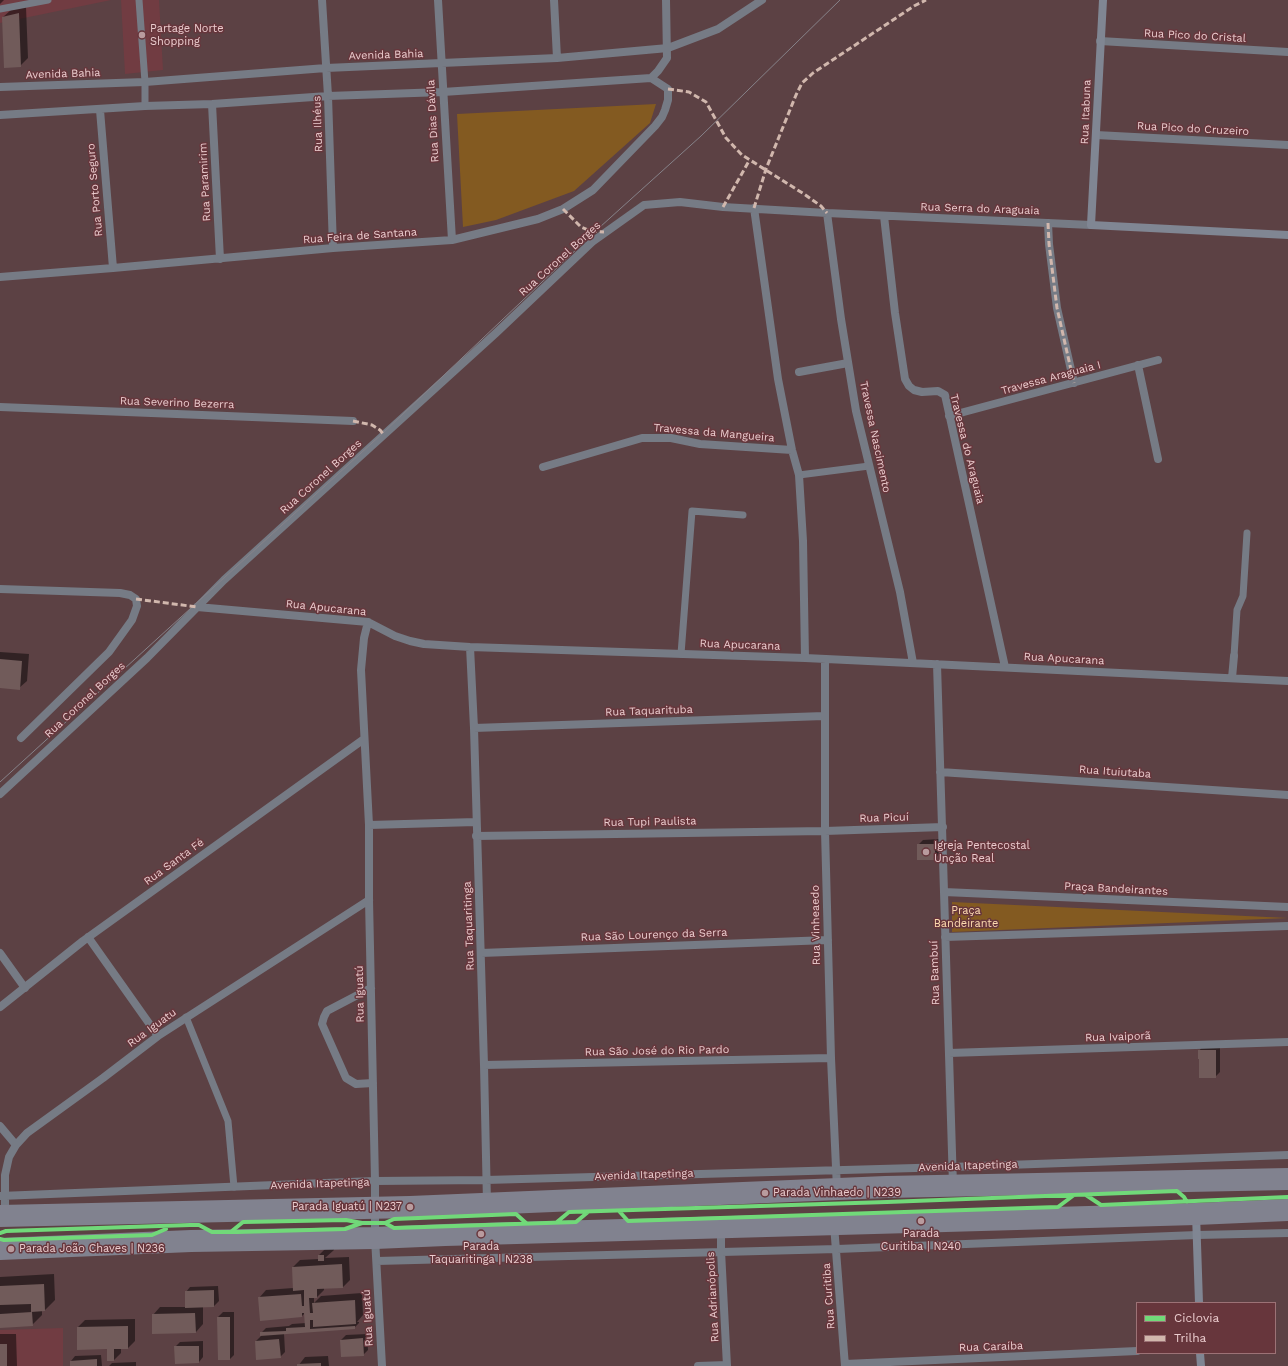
<!DOCTYPE html>
<meta charset="utf-8">
<style>
body{margin:0}
#map{position:relative;width:1288px;height:1366px;overflow:hidden;background:#5c4144;font-family:"Work Sans",sans-serif}
canvas{display:block}
.legend{position:absolute;left:1136px;top:1302px;width:140px;height:52px;box-sizing:border-box;background:#67363c;border:1px solid #9c7276;margin:0;padding:5px 7px;list-style:none;font-size:12px;color:#ebccce}
.legend li{display:flex;align-items:center;gap:8px;height:20px}
.legend b{width:20px;border:1px solid #9c7276}
</style>
<div id="map">
<canvas width="1288" height="1366"></canvas>
<ul class="legend">
<li><b style="height:5px;background:#71d979"></b>Ciclovia</li>
<li><b style="height:5px;background:#d1b7ad"></b>Trilha</li>
</ul>
</div>
<script>
const ctx = document.querySelector('canvas').getContext('2d');
ctx.lineJoin = 'round';
function fillPath(path, color) { ctx.fillStyle = color; ctx.fill(path, 'evenodd'); }
const poly = rows => new Path2D(rows.map(r => 'M' + r).join(''));
function strokePath(path, color, width, dash) { ctx.strokeStyle = color; ctx.lineWidth = width; ctx.lineCap = dash ? 'butt' : 'round'; ctx.setLineDash(dash || []); ctx.stroke(path); }
function label(font, color, halo, rows, align = 'center') {
  ctx.font = font + ' "Work Sans",sans-serif'; ctx.lineWidth = 3; ctx.setLineDash([]); ctx.textBaseline = 'middle'; ctx.strokeStyle = halo; ctx.fillStyle = color; for (const [text, x, y, turn = 0] of rows) {
    ctx.save(); ctx.translate(x, y); ctx.rotate((+turn || 0) * Math.PI / 180); ctx.textAlign = isNaN(turn) ? turn : align; if (halo) ctx.strokeText(text, 0, 0); ctx.fillText(text, 0, 0); ctx.restore();
  }
}
const built = poly([
 [0,0,111,0,0,23],
 [121,0,159,0,163,70,125,74],
 [63,1328,63,1366,0,1366,0,1330]
]);
const green = poly([
 [656,104,650,123,574,191,496,220,463,227,457,114],
 [952,902,1288,918,952,932]
]);
const shadow = poly([
 [0,0,4,0,0,4],
 [26,7,28,58,20,66,3,17,11,10],
 [0,652,29,654,27,681,19,688,0,687],
 [939,839,939,854,935,859,918,845,923,840],
 [1203,1046,1220,1046,1220,1072,1215,1077,1199,1051],
 [329,1245,334,1245,334,1250,325,1258,349,1257,350,1280,343,1287,324,1288,324,1290,317,1297,314,1297,314,1303,321,1296,362,1293,363,1315,357,1322,359,1322,359,1323,354,1328,284,1333,285,1352,280,1357,256,1341,261,1336,261,1333,266,1328,289,1326,292,1324,306,1323,305,1313,302,1316,259,1298,266,1290,293,1288,293,1267,300,1260,319,1259,319,1255],
 [54,1274,55,1300,45,1310,42,1310,42,1315,32,1325,0,1327,0,1277],
 [218,1286,219,1301,214,1306,203,1306,203,1324,196,1332,153,1315,160,1307,186,1307,186,1292,190,1287],
 [223,1312,234,1312,234,1355,230,1359,218,1317],
 [135,1319,135,1341,128,1348,121,1348,121,1353,114,1360,108,1348,78,1327,85,1320],
 [0,1334,16,1334,17,1366,0,1366],
 [367,1334,368,1350,363,1355,341,1340,346,1335],
 [203,1341,203,1357,199,1362,175,1347,180,1342],
 [101,1355,102,1366,71,1366,71,1361,75,1356],
 [328,1356,329,1366,298,1366,305,1357],
 [136,1362,136,1366,109,1366,112,1363]
]);
const building = poly([
 [19,13,21,67,4,68,2,17],
 [0,659,22,661,20,690,0,688],
 [917,844,935,844,935,860,917,860],
 [1198,1050,1216,1050,1216,1078,1199,1078,1199,1059,1198,1059],
 [318,1255,324,1255,324,1261,318,1261],
 [342,1264,343,1288,317,1289,317,1298,309,1298,310,1313,313,1313,312,1303,355,1300,356,1324,313,1327,313,1320,310,1320,310,1329,355,1326,355,1329,260,1336,260,1332,286,1331,286,1328,305,1327,304,1313,302,1313,302,1317,260,1321,258,1297,301,1294,302,1306,304,1306,304,1290,293,1291,292,1267],
 [44,1284,45,1311,31,1312,31,1304,0,1305,0,1286],
 [214,1290,214,1307,185,1308,185,1291],
 [32,1312,33,1326,0,1328,0,1314],
 [195,1313,196,1333,152,1334,152,1314],
 [217,1317,230,1317,230,1360,218,1360],
 [128,1326,128,1349,114,1349,114,1361,107,1361,107,1349,77,1350,77,1327],
 [363,1338,364,1356,341,1357,340,1340],
 [279,1339,281,1358,256,1360,255,1341],
 [0,1344,7,1344,7,1366,0,1366],
 [174,1346,199,1346,199,1363,175,1364],
 [97,1359,97,1366,70,1366,70,1361],
 [321,1363,321,1366,297,1366,297,1364]
]);
const lane = poly([
 [139,0,145,82,145,106],
 [0,9,48,0],
 [799,475,869,466],
 [681,654,692,511,743,515],
 [1234,656,1237,610,1243,596,1247,533],
 [186,1017,228,1121,234,1187]
]);
const street = poly([
 [322,0,328,96,333,248],
 [438,0,452,240],
 [554,0,557,58],
 [1100,41,1288,52],
 [651,78,658,71,667,58,666,0],
 [0,87,145,82,326,68,557,58,668,48,718,29,762,0],
 [212,104,220,259],
 [100,110,113,268],
 [0,115,145,106,212,104,328,96,443,92,651,78],
 [1096,135,1288,145],
 [754,208,778,379,792,450,799,475,803,541,805,658],
 [827,213,841,319,856,411,900,592,913,663],
 [884,216,895,313,905,379,909,386,914,390,922,392,938,391,945,395,1005,667],
 [1048,223,1049,244,1057,308,1074,383],
 [0,277,113,268,333,248,452,240,538,219,563,209,593,190,655,126,662,117,665,110,668,100,668,89,651,78],
 [1138,365,1158,459],
 [799,372,848,363],
 [0,407,353,421],
 [949,416,1158,360],
 [543,467,642,438,671,438,700,444,792,450],
 [0,589,120,593,130,595,136,599,137,606,132,620,109,652,21,738],
 [197,607,368,622,395,636,410,641,424,644,470,647,805,658,1288,681],
 [368,622,364,638,361,670,369,825,369,900,375,1181,375,1238,382,1366],
 [470,647,474,728,484,1065,487,1203],
 [825,659,825,831,831,1058,837,1189],
 [937,664,953,1185],
 [1232,678,1234,656],
 [474,728,824,716],
 [940,772,1288,795],
 [0,794,147,658,224,580,496,333,592,242,644,205,680,202,723,207,827,213,1091,225],
 [369,825,476,822],
 [476,836,825,831,943,827],
 [944,892,1288,907],
 [88,937,158,1036],
 [945,937,1288,926],
 [0,953,25,988],
 [481,953,828,940],
 [371,988,327,1011,324,1017,322,1024,346,1078,356,1084,373,1083],
 [0,1007,83,941,364,739],
 [949,1053,1288,1042],
 [484,1065,831,1058],
 [0,1126,16,1145],
 [0,1196,375,1181,486,1180,951,1167,1288,1155],
 [5,1215,5,1175,9,1157,16,1145,27,1133,103,1078,158,1036,369,900],
 [834,1225,845,1366],
 [721,1229,721,1251,727,1366],
 [377,1261,837,1249,1197,1235,1288,1233],
 [845,1364,1137,1351],
 [698,1366,727,1365]
]);
const secondary = poly([
 [1103,0,1091,225,1288,235],
 [1196,1214,1199,1303],
 [1200,1353,1201,1366]
]);
const primary = poly([
 [0,1216,410,1207,886,1187,1288,1179],
 [0,1249,191,1241,375,1238,445,1235,1196,1214,1288,1210]
]);
const tram = poly([
 [0,782,383,433,600,227,701,136,840,0]
]);
const quiet = poly([
 [668,89,689,92,706,102,726,138,742,155,804,194,821,206,827,213],
 [723,207,749,161],
 [754,208,766,169,796,95,802,83,813,73,914,6,926,0],
 [563,209,581,227,591,231,604,232],
 [1048,223,1049,244,1057,308,1074,383],
 [353,421,372,425,380,430,384,435],
 [136,599,197,607]
]);
const cycleway = poly([
 [1086,1195,1101,1205,1288,1197],
 [619,1211,628,1221,1058,1207,1074,1195],
 [557,1222,569,1212,887,1202,1177,1191,1184,1197,1187,1202],
 [385,1223,394,1228,576,1222,588,1212],
 [232,1231,243,1222,346,1220,362,1223,385,1223,394,1219,516,1214,526,1223],
 [0,1233,6,1231,190,1225,199,1225,212,1232,237,1232,345,1229,362,1223],
 [0,1239,4,1240,152,1235,166,1229]
]);
const markers = [
 [142,35,4,"#b99b9e"],
 [926,852,4,"#b99b9e"],
 [765,1193,4,"#b99b9e"],
 [410,1207,4,"#b99b9e"],
 [921,1221,4,"#b99b9e"],
 [481,1234,4,"#b99b9e"],
 [11,1249,4,"#b99b9e"]
];
const poiNames = [
 ["Partage Norte",150,29],
 ["Shopping",150,42],
 ["Igreja Pentecostal",934,846],
 ["Unção Real",934,859],
 ["Parada Vinhaedo | N239",773,1193],
 ["Parada Iguatú | N237",402,1207,"right"],
 ["Parada",921,1234,"center"],
 ["Curitiba | N240",921,1247,"center"],
 ["Parada",481,1247,"center"],
 ["Taquaritinga | N238",481,1260,"center"],
 ["Parada João Chaves | N236",19,1249]
];
const streetNames = [
 ["Rua Pico do Cristal",1195,36,3],
 ["Avenida Bahia",386,55,-2],
 ["Avenida Bahia",63,74,-2],
 ["Rua Itabuna",1086,112,-88],
 ["Rua Dias Dávila",433,121,-93],
 ["Rua Ilhéus",318,124,-92],
 ["Rua Pico do Cruzeiro",1193,129,3],
 ["Rua Paramirim",205,182,-93],
 ["Rua Porto Seguro",95,190,-95],
 ["Rua Serra do Araguaia",980,209,2],
 ["Rua Feira de Santana",360,236,-4],
 ["Rua Coronel Borges",560,259,-42],
 ["Travessa Araguaia I",1051,378,-15],
 ["Rua Severino Bezerra",177,403,2],
 ["Travessa da Mangueira",714,433,5],
 ["Travessa Nascimento",875,437,78],
 ["Travessa do Araguaia",967,449,76],
 ["Rua Coronel Borges",321,477,-42],
 ["Rua Apucarana",326,608,6],
 ["Rua Apucarana",740,645,2],
 ["Rua Apucarana",1064,659,3],
 ["Rua Coronel Borges",85,700,-43],
 ["Rua Taquarituba",649,711,-2],
 ["Rua Ituiutaba",1115,772,4],
 ["Rua Picuí",884,818,-2],
 ["Rua Tupi Paulista",650,822,-1],
 ["Rua Santa Fé",174,862,-36],
 ["Praça Bandeirantes",1116,889,3],
 ["Rua Vinheaedo",816,925,-91],
 ["Rua Taquaritinga",469,926,-92],
 ["Rua São Lourenço da Serra",654,935,-2],
 ["Rua Bambuí",935,973,-92],
 ["Rua Iguatú",360,994,-91],
 ["Rua Iguatu",152,1028,-36],
 ["Rua Ivaiporã",1118,1037,-2],
 ["Rua São José do Rio Pardo",657,1051,-1],
 ["Avenida Itapetinga",968,1166,-2],
 ["Avenida Itapetinga",644,1175,-2],
 ["Avenida Itapetinga",320,1184,-2],
 ["Rua Curitiba",829,1296,-94],
 ["Rua Adrianópolis",713,1297,-93],
 ["Rua Iguatú",368,1318,-93],
 ["Rua Caraíba",991,1347,-2]
];
const parkNames = [
 ["Praça",966,911],
 ["Bandeirante",966,924]
];
fillPath(built, '#713c42');
fillPath(green, '#835a21');
fillPath(shadow, '#0007');
fillPath(building, '#715b5a');
strokePath(lane, '#767b85', 7);
strokePath(street, '#767b85', 8);
strokePath(secondary, '#808693', 8);
strokePath(primary, '#81828f', 22);
strokePath(tram, '#868289', 1);
strokePath(quiet, '#d1b7ad', 3, [6, 3]);
strokePath(cycleway, '#71d979', 4);
for (const [x, y, r, color] of markers) { const dot = new Path2D(); dot.arc(x, y, r, 0, 2 * Math.PI); ctx.fillStyle = color; ctx.fill(dot); strokePath(dot, '#67363c', 1.5); }
label('11px', '#ebccce', '#67363c', poiNames, 'left');
label('11px', '#ebccce', '#67363c', streetNames);
label('11px', '#fddbaf', '#67363c', parkNames);
</script>
